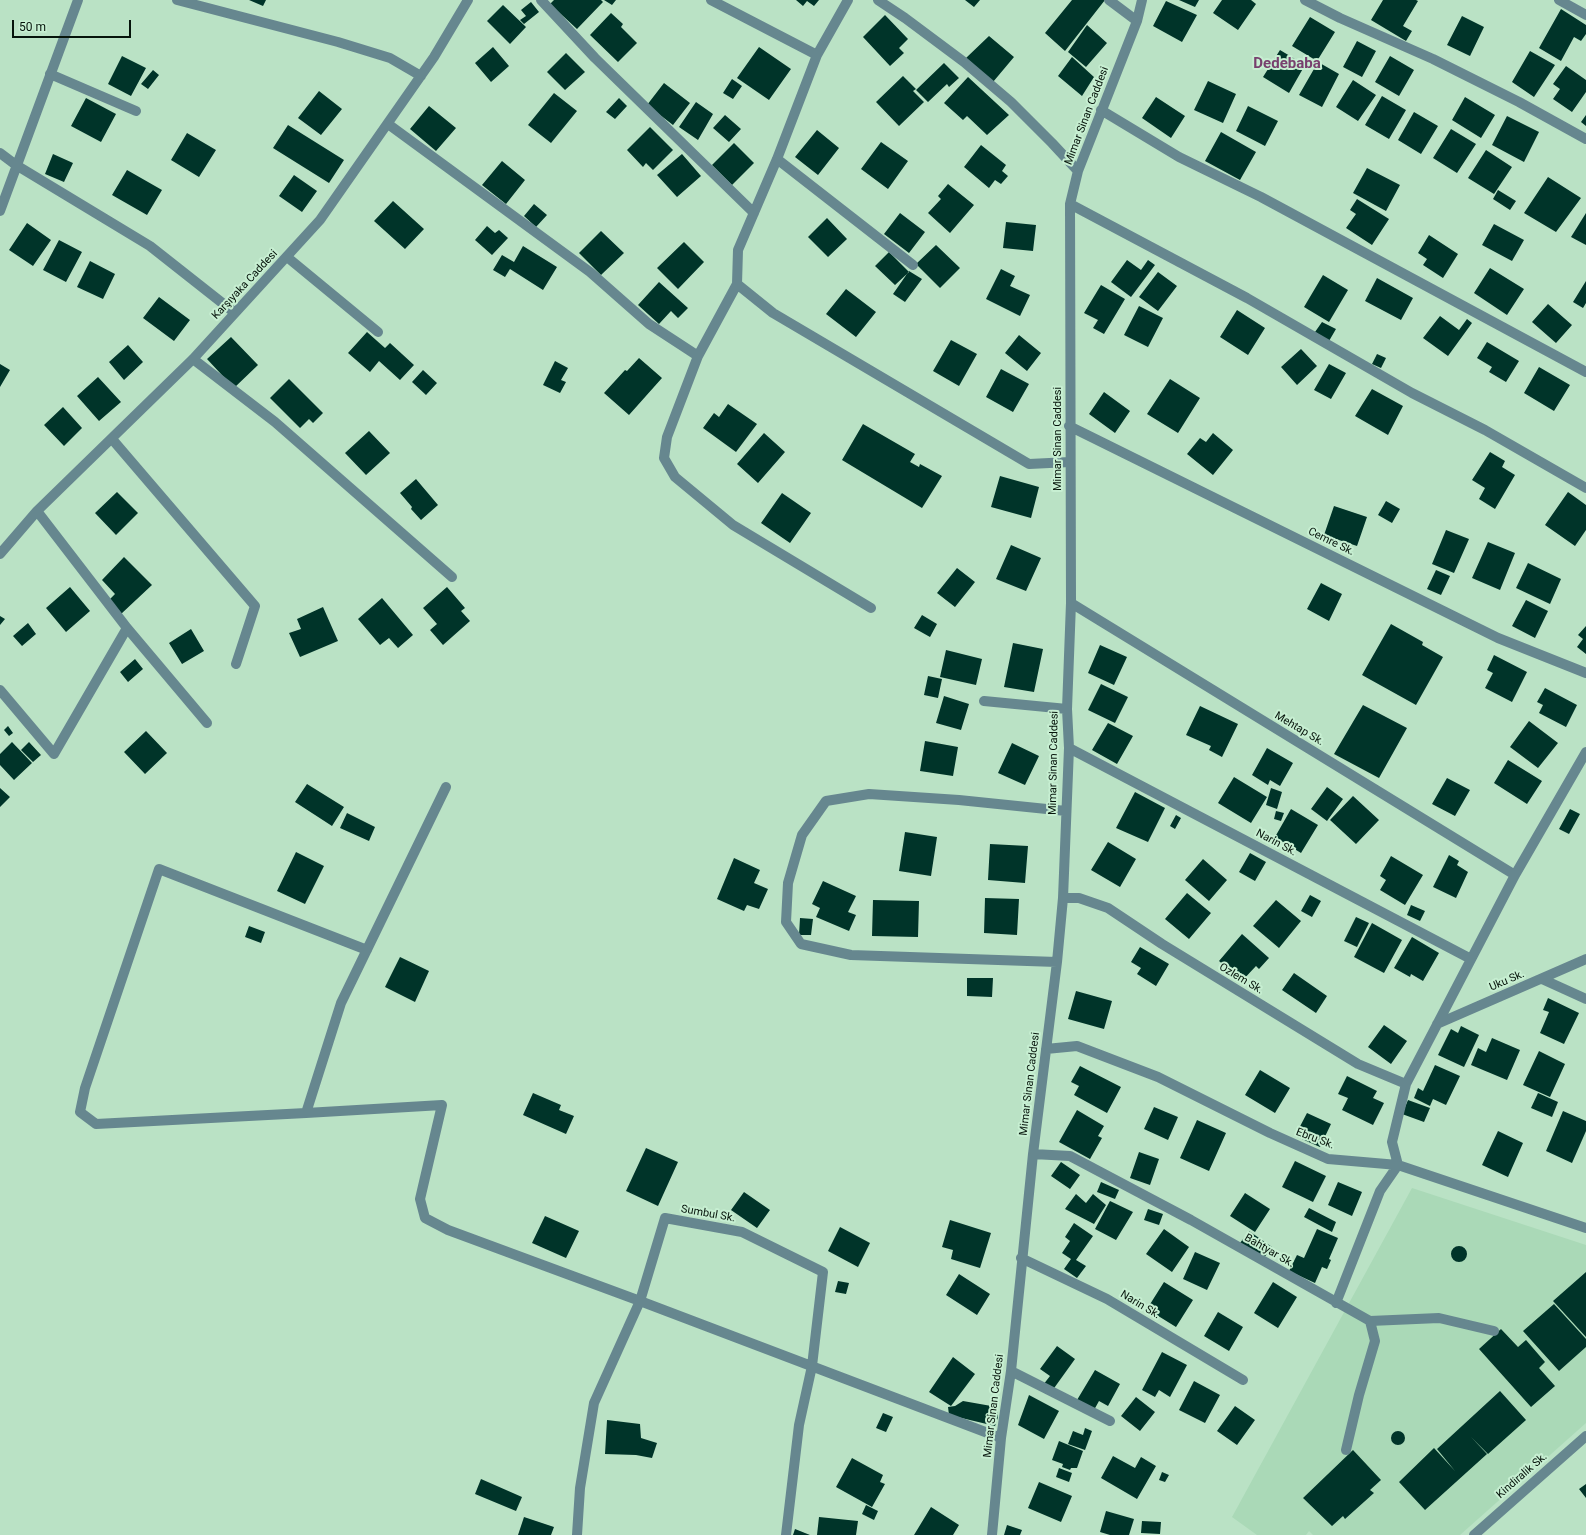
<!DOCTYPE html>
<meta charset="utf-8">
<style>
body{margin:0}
#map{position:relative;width:1586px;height:1535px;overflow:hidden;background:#bae2c5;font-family:Roboto,sans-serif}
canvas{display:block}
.scale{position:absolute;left:12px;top:20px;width:119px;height:18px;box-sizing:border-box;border:2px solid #06140b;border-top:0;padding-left:5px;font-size:12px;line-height:14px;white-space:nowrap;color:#06140b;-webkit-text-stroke:3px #c7efd2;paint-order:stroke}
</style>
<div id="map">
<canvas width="1586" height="1535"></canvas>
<div class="scale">50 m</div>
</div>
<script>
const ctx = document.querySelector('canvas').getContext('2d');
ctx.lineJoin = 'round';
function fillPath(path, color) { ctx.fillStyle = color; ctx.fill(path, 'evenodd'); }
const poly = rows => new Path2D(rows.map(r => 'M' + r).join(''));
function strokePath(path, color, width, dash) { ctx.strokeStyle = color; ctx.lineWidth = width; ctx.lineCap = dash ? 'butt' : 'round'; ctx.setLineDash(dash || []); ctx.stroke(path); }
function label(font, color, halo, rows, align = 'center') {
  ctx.font = font + ' Roboto,sans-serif'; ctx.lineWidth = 4; ctx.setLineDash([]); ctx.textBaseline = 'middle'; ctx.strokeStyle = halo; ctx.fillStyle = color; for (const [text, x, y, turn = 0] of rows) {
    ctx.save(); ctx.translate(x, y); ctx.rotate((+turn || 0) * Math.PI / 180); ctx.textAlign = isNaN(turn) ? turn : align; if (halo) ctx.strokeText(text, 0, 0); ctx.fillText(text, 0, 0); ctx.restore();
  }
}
const built = poly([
 [1412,1188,1586,1245,1586,1423,1460,1535,1313,1535,1309,1531,1306,1535,1257,1535,1232,1517]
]);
const building = poly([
 [249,0,266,0,263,6],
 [554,0,601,0,603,2,577,29,550,4],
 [604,0,616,0,612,5],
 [796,0,819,0,814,6,807,1,803,6],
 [965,0,980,0,974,7],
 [1072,0,1105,0,1065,51,1045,33],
 [1179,0,1199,0,1195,7],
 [1222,0,1251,0,1256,4,1238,30,1213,13],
 [1383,0,1416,0,1418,1,1403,26,1412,31,1406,41,1371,20],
 [1166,1,1197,15,1182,42,1153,26],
 [531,2,539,12,524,24,520,20,526,16,521,10],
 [503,5,526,27,510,44,487,21],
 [1561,9,1586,25,1586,34,1581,41,1574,37,1561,61,1539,48],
 [611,13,623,24,621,27,637,43,618,62,590,35],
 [885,15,908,39,899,48,904,53,890,66,863,37],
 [1462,16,1484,27,1470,56,1447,45],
 [1310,17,1335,32,1317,61,1292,46],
 [1087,25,1107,43,1086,67,1068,52],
 [989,36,1014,57,993,82,966,58],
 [1357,41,1376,51,1362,77,1343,67],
 [493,47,509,66,491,82,475,63],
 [759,47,791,69,769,100,737,78],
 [1280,50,1305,65,1289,93,1263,77],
 [1530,51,1555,65,1534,97,1512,82],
 [566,53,585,72,565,90,547,72],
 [122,56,146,68,131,96,108,84],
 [1390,56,1414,70,1399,96,1375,82],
 [1072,57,1094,77,1082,96,1058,76],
 [1318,62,1339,74,1322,107,1299,95],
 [944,63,959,78,949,87,947,84,928,102,916,90],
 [1566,66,1586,80,1586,92,1572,112,1553,99,1560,89,1553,84],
 [153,70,159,75,148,89,141,84],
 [903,76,916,89,913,91,924,102,899,126,876,102],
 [968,77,1009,115,987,135,967,116,963,120,944,103],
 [732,79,742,86,733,99,723,93],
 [1353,80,1376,95,1358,121,1336,107],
 [1208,81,1236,94,1223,123,1194,110],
 [664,83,690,103,673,125,647,105],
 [319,91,342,109,321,135,298,118],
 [554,93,577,111,551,143,528,125],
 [1382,96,1406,110,1389,139,1365,125],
 [1156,97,1185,116,1171,138,1142,118],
 [1465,97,1495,115,1481,138,1452,120],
 [86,98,116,114,101,142,71,126],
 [619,98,627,106,615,119,606,112],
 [696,102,713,114,698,140,679,127],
 [429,106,456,128,436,151,410,129],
 [1248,106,1278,121,1265,146,1236,131],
 [1414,112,1438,126,1421,154,1398,140],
 [725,115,741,129,729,142,713,128],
 [1586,115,1586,126,1581,122],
 [1507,116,1539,132,1524,162,1492,145],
 [288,125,344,160,329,183,273,148],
 [650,127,673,150,653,170,646,163,643,167,627,150],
 [1451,129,1476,144,1457,173,1433,158],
 [817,130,839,148,818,175,795,157],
 [1221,132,1256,152,1240,180,1205,161],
 [187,133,216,150,199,177,171,160],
 [881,142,908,161,888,189,861,169],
 [734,143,754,163,732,185,712,165],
 [981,145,1006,165,1002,171,1008,176,1001,184,995,180,989,188,964,167],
 [1486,150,1512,167,1494,194,1468,178],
 [53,154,73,163,64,182,45,174],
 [682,154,701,176,677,197,657,175],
 [502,161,525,180,506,204,482,185],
 [1367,168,1400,185,1386,211,1353,193],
 [127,170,162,190,147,215,112,195],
 [294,175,317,191,302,212,279,196],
 [1548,177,1581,198,1556,232,1524,213],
 [948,184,974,205,950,233,928,213,941,199,938,196],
 [1498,190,1516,201,1510,210,1493,199],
 [1357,199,1389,219,1372,245,1346,228,1356,214,1350,210],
 [393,201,424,229,405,249,374,221],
 [534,204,547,215,536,227,524,216],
 [900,213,925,232,909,253,884,234],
 [1586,213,1586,245,1571,237],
 [827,218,847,239,828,257,808,237],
 [1006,222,1036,225,1033,251,1003,248],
 [27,223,51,240,33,266,9,250],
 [1494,224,1524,240,1512,261,1482,245],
 [487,226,495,233,499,230,508,238,492,255,475,240],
 [601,231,624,253,601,275,579,253],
 [1429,235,1458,254,1443,278,1423,265,1427,259,1418,253],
 [59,240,82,252,66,282,43,270],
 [684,242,704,262,678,289,657,268],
 [936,245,960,268,940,288,916,264],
 [523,246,557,267,543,290,510,269,505,277,493,270,502,255,514,262],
 [889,252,909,272,895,285,875,266],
 [1127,260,1141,270,1148,260,1155,265,1131,297,1111,282],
 [90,261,115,274,103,299,77,287],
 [1490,268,1524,289,1507,315,1474,293],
 [1001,269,1015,276,1010,286,1030,295,1020,316,986,299],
 [909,271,922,279,905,302,893,294],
 [1158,272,1177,286,1158,311,1139,297],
 [1323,275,1348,290,1329,322,1304,307],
 [1377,278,1413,298,1401,320,1365,301],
 [1586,281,1586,303,1583,308,1573,302],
 [659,282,688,308,678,318,671,311,659,324,638,305],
 [1101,285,1125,299,1104,334,1093,328,1098,320,1084,313],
 [846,289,876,312,856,337,826,314],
 [159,297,190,320,174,341,143,318],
 [1548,304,1572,325,1556,343,1532,322],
 [1139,306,1163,318,1148,347,1124,335],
 [1237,310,1265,328,1248,355,1220,337],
 [1440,316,1459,330,1467,319,1472,323,1448,356,1423,338],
 [1322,322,1336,329,1329,341,1315,332],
 [367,332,385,348,390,343,414,365,400,380,379,361,370,372,348,353],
 [1019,335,1041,353,1027,371,1005,353],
 [231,337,258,365,234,388,207,359],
 [951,340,977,354,959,386,933,371],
 [1487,342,1519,361,1506,382,1489,372,1492,367,1477,358],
 [128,345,143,362,124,380,109,362],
 [1301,349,1317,366,1297,385,1281,367],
 [1377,354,1386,358,1381,368,1372,364],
 [639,358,662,378,629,415,604,393,625,370,627,371],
 [555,361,568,368,561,380,566,382,560,393,543,385],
 [0,364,10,370,0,387],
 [1329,364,1346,373,1331,399,1314,390],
 [1539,367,1570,385,1554,411,1524,393],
 [1001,369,1029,384,1013,412,986,397],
 [423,370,437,383,426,395,412,382],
 [98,377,121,402,99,421,77,396],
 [289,379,323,413,313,423,309,419,300,428,270,398],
 [1170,379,1200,398,1178,433,1147,414],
 [1372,389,1403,406,1388,435,1355,416],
 [1104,392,1130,411,1115,433,1089,414],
 [728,404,757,424,736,452,703,428,714,413,719,417],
 [63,407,82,428,64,446,44,425],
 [863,424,915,454,910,462,919,467,920,464,942,476,922,508,842,460],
 [369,431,390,453,366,475,345,453],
 [764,433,785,452,758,483,737,464],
 [1213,433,1233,450,1213,475,1187,454,1200,438,1206,442],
 [1490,452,1505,461,1502,467,1515,475,1495,509,1479,499,1485,488,1472,480],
 [1000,476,1039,487,1031,518,991,507],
 [416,479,438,505,421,520,411,509,412,507,400,493],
 [117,492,138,513,116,535,95,513],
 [1568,492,1586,505,1586,530,1575,546,1545,525],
 [782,493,811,513,790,543,761,523],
 [1386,501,1400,509,1392,523,1378,515],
 [1334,506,1367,517,1357,546,1324,535],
 [1446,530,1469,539,1454,573,1432,564],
 [1488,542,1515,553,1500,590,1472,578],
 [1011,545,1041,558,1026,591,996,579],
 [124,557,152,585,121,614,108,601,115,594,102,580],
 [1528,563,1561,579,1550,604,1516,588],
 [957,568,975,582,955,607,937,593],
 [1436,570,1450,576,1441,595,1427,589],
 [1321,583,1342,594,1329,621,1307,609],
 [70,587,90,611,66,632,46,608],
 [447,587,465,608,461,611,470,621,443,645,430,630,437,624,423,608],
 [382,598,413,635,398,648,389,638,380,645,358,619],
 [1526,600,1548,611,1535,638,1512,626],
 [323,607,338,641,300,657,289,633,301,629,297,619],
 [922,615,937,624,930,637,914,628],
 [0,616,5,619,0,625],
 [28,623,36,634,22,646,13,636],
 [1391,624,1423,642,1422,645,1443,657,1416,705,1362,675],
 [1586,626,1586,654,1577,647,1583,639,1578,635],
 [191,629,204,651,182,664,169,643],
 [1013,643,1043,649,1034,692,1004,687],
 [1100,645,1127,657,1114,685,1088,673],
 [946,650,982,659,976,685,940,677],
 [1494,655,1527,672,1512,702,1485,688,1493,673,1487,670],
 [135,659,143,669,128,682,120,672],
 [928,676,942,679,938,698,924,695],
 [1101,684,1128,697,1115,723,1088,710],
 [1545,688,1577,705,1566,727,1539,713,1543,705,1537,702],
 [944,696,969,704,961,730,936,723],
 [1363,705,1407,728,1379,778,1334,754],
 [1200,706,1238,724,1222,757,1209,750,1211,746,1186,735],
 [1529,721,1558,743,1538,768,1510,747],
 [1108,723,1133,736,1117,764,1092,750],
 [8,726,13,733,9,736,4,730],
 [146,731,167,753,145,774,124,752],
 [925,741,958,747,953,776,920,771],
 [12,742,32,763,14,780,0,765,0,754],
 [29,742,41,755,33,762,21,750],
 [1012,743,1039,756,1025,785,998,773],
 [1267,748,1293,763,1280,786,1270,780,1268,785,1252,775],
 [1508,760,1542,781,1527,804,1494,783],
 [1234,777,1267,797,1251,823,1218,803],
 [1447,778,1470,790,1455,816,1432,804],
 [307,784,344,807,332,826,295,802],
 [1327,787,1343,799,1327,821,1311,809],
 [0,788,10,797,0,807],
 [1271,788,1282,792,1277,809,1266,805],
 [1135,792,1165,808,1148,842,1116,828],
 [1353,796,1379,820,1356,844,1330,820],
 [1291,809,1318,825,1301,853,1275,837],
 [1570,809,1580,814,1569,834,1559,829],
 [1276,811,1284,813,1281,821,1274,819],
 [347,813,375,827,369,841,340,828],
 [1176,815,1181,818,1175,829,1170,826],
 [905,832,937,837,931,876,899,871],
 [1108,842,1136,859,1120,887,1091,870],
 [990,844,1028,846,1025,883,988,880],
 [296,852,324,866,305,904,277,891],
 [1250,853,1266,862,1255,881,1239,872],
 [1449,855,1459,861,1457,865,1468,872,1456,898,1433,887],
 [1391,856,1423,875,1405,905,1380,890,1386,880,1380,876],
 [734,858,760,870,754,883,768,889,759,909,747,905,744,911,717,899],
 [1203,859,1227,880,1209,901,1185,880],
 [823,881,856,896,848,912,856,915,849,931,816,917,820,908,812,904],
 [1187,893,1211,913,1189,939,1165,919],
 [1310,895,1321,901,1312,917,1301,911],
 [985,898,1019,899,1017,935,984,933],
 [873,900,919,901,918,937,872,936],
 [1276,900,1301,921,1279,948,1253,926],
 [1411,905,1425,911,1420,921,1407,915],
 [1356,917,1369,923,1357,947,1344,941],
 [800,918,813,919,811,935,799,935],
 [1372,923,1402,940,1384,973,1354,957],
 [249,926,265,932,261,943,245,937],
 [1242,934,1269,958,1259,969,1256,966,1242,981,1219,961],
 [1412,937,1439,953,1423,981,1411,974,1410,977,1394,968],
 [1140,947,1169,964,1156,986,1137,974,1141,968,1131,962],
 [400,957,429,971,415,1002,385,987],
 [1294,973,1327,996,1316,1013,1282,990],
 [967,978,993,978,992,997,967,996],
 [1076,991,1112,1001,1104,1029,1068,1019],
 [1548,998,1579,1013,1564,1044,1540,1033,1549,1012,1543,1010],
 [1384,1025,1407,1041,1391,1064,1368,1047],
 [1461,1026,1479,1035,1464,1067,1438,1055,1451,1029,1458,1033],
 [1492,1038,1520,1050,1507,1080,1471,1065,1478,1048,1486,1052],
 [1539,1051,1565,1064,1550,1097,1523,1085],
 [1435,1065,1460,1076,1446,1105,1433,1099,1430,1106,1414,1098,1418,1088,1423,1091],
 [1080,1066,1121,1087,1107,1113,1074,1095,1079,1086,1071,1082],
 [1260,1070,1290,1088,1275,1113,1245,1095],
 [1347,1076,1377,1091,1373,1098,1384,1103,1373,1125,1342,1110,1348,1098,1338,1094],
 [533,1093,561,1105,559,1110,574,1116,566,1134,523,1115],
 [1538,1093,1558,1102,1552,1117,1531,1108],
 [1408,1100,1430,1108,1424,1122,1402,1114],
 [1154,1107,1178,1117,1168,1140,1144,1129],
 [1077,1110,1104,1126,1098,1136,1102,1138,1090,1159,1059,1142],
 [1563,1111,1586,1121,1586,1131,1572,1163,1546,1151],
 [1307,1113,1331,1124,1320,1147,1295,1136],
 [1197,1120,1226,1133,1209,1171,1180,1158],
 [1498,1131,1523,1143,1508,1177,1482,1165],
 [646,1148,678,1162,658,1206,626,1191],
 [1139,1152,1159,1159,1150,1185,1130,1178],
 [1295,1161,1326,1176,1313,1202,1282,1187],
 [1061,1162,1080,1175,1070,1189,1051,1176],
 [1101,1182,1119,1190,1115,1199,1097,1192],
 [1338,1182,1362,1192,1352,1216,1328,1205],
 [744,1192,770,1210,757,1228,731,1210],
 [1245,1193,1270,1209,1255,1232,1230,1216],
 [1076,1194,1086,1203,1093,1194,1106,1205,1094,1224,1065,1209],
 [1110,1201,1133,1212,1116,1240,1095,1229],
 [1309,1208,1336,1222,1332,1232,1304,1217],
 [1148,1209,1163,1214,1159,1225,1144,1220],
 [545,1216,579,1231,566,1258,532,1243],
 [950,1220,991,1233,980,1268,951,1259,953,1250,942,1247],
 [1074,1223,1093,1236,1076,1260,1086,1266,1077,1278,1064,1269,1071,1259,1062,1253,1070,1241,1065,1237],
 [840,1227,870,1243,858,1267,828,1251],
 [1164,1229,1189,1247,1172,1272,1146,1254],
 [1317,1229,1338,1238,1329,1259,1331,1260,1327,1269,1322,1267,1315,1283,1289,1271,1297,1255,1304,1258],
 [1249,1231,1272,1247,1263,1259,1240,1243],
 '1451 1254a8 8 0 1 1 16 0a8 8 0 1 1-16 0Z',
 [1195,1252,1220,1263,1207,1290,1183,1279],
 [1586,1272,1586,1337,1553,1301],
 [959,1274,990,1294,977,1315,946,1295],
 [838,1281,849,1283,846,1294,835,1292],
 [1164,1282,1193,1300,1176,1327,1147,1309],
 [1273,1282,1297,1297,1278,1328,1254,1313],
 [1554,1304,1586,1339,1586,1347,1559,1371,1523,1331],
 [1218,1312,1243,1327,1229,1351,1204,1336],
 [1501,1329,1518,1347,1526,1340,1545,1362,1539,1368,1555,1386,1531,1407,1479,1349],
 [1057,1346,1075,1359,1052,1391,1043,1385,1050,1376,1040,1369],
 [1162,1352,1187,1365,1170,1397,1159,1390,1155,1397,1142,1390],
 [953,1357,975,1374,951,1406,929,1392],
 [1095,1370,1120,1384,1108,1406,1099,1401,1094,1410,1077,1400],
 [1194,1381,1220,1395,1205,1423,1179,1410],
 [1500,1391,1526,1420,1488,1454,1471,1437,1487,1454,1425,1510,1399,1482,1434,1448,1455,1471,1437,1449],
 [1029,1395,1059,1411,1044,1439,1018,1425],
 [1136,1397,1155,1412,1140,1431,1121,1416],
 [963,1401,997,1407,998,1417,995,1426,949,1415,948,1407,955,1406],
 [1235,1406,1255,1420,1237,1445,1217,1431],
 [883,1413,893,1417,886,1432,876,1428],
 [607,1420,640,1424,641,1438,657,1443,652,1458,636,1455,605,1454],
 [1085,1428,1092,1431,1085,1450,1068,1444,1073,1431,1083,1435],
 '1391 1438a7 7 0 1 1 14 0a7 7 0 1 1-14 0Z',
 [1059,1441,1083,1451,1077,1468,1071,1468,1070,1470,1062,1467,1063,1464,1052,1460],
 [1353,1450,1381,1480,1370,1490,1374,1493,1345,1519,1343,1516,1332,1526,1303,1498],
 [1113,1456,1135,1468,1141,1457,1156,1466,1137,1499,1101,1478],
 [852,1458,883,1475,880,1482,885,1484,872,1507,836,1487],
 [1059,1468,1072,1473,1069,1482,1056,1477],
 [1162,1472,1169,1475,1165,1482,1159,1480],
 [481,1479,522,1497,516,1511,475,1494],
 [1039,1482,1072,1496,1061,1522,1028,1508],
 [1586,1484,1586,1498,1579,1489],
 [866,1505,878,1511,874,1520,862,1514],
 [931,1507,959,1525,953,1535,914,1535],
 [1106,1511,1134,1519,1129,1535,1110,1535,1100,1532],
 [524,1517,554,1527,551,1535,518,1535],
 [819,1517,858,1521,856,1535,817,1535],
 [1142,1521,1161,1522,1160,1534,1141,1533],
 [1007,1525,1022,1530,1020,1535,1004,1535],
 [795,1529,810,1535,793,1535]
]);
const minor = poly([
 [177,0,338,42,390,58,421,76],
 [541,0,595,58,754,213],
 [711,0,817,55],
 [848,0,817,55,777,159,738,250,737,284,773,313,1029,464,1070,462],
 [878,0,905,18,964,62,1011,102,1052,143,1078,171],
 [1109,0,1137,21],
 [1305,0,1340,18,1433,59,1519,102,1586,139],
 [1559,0,1586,15],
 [50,74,136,111],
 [1101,110,1179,157,1261,197,1586,372],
 [388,124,590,272,649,324,698,356],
 [0,153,16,165,150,246,235,313],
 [777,159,913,265],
 [1070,204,1247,298,1412,393,1485,430,1586,488],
 [0,211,78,0],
 [287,257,378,332],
 [737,284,698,356,667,437,664,458,675,477,733,525,871,608],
 [193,359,275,422,452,577],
 [1069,426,1498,638,1586,673],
 [112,439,255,606,236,664],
 [37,511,127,628,207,723],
 [0,554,37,511,193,359,320,220,434,57,468,0],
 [1071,603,1515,875],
 [0,690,54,754,127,628],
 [984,701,1067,709],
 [1069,748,1471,959],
 [446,787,341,1003,306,1113,442,1105,420,1199,425,1218,448,1230,640,1301,1001,1438],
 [1063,898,1079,898,1108,908,1162,944,1358,1064,1406,1084],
 [1057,962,851,955,801,944,786,922,788,883,802,835,826,801,869,794,959,800,1066,811],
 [1542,979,1586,999],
 [1437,1024,1586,959],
 [1046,1049,1077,1046,1158,1077,1270,1133,1328,1159,1398,1165,1586,1228],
 [306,1113,96,1124,80,1112,85,1088,159,869,367,950],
 [1033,1154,1070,1156,1191,1220,1370,1321,1375,1341,1359,1395,1346,1450],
 [1021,1258,1107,1299,1243,1380],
 [1336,1303,1380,1191,1398,1165,1392,1142,1406,1084,1515,875,1586,752],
 [1370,1321,1439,1318,1494,1331],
 [1011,1371,1110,1421],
 [577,1535,580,1488,594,1403,640,1301,665,1218,742,1232,823,1272,812,1366,799,1425,786,1535],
 [992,1535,1001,1438,1011,1371,1033,1154,1057,962,1063,898,1069,748,1067,709,1071,603,1070,204,1078,171,1137,21,1142,0],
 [1474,1535,1586,1436]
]);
const streetNames = [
 ["Mimar Sinan Caddesi",1087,116,-69],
 ["Karşıyaka Caddesi",245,285,-47],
 ["Mimar Sinan Caddesi",1058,439,-90],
 ["Cemre Sk.",1331,542,26],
 ["Mehtap Sk.",1299,729,31],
 ["Mimar Sinan Caddesi",1054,763,-89],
 ["Narin Sk.",1276,843,28],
 ["Ozlem Sk.",1241,979,31],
 ["Uku Sk.",1507,981,-23],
 ["Mimar Sinan Caddesi",1030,1084,-83],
 ["Ebru Sk.",1315,1139,21],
 ["Sumbul Sk.",708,1214,10],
 ["Bahtyar Sk.",1269,1251,30],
 ["Narin Sk.",1140,1305,31],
 ["Mimar Sinan Caddesi",994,1406,-83],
 ["Kindiralik Sk.",1522,1476,-41]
];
const districtNames = [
 ["Dedebaba",1287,64]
];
fillPath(built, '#aad9b7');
fillPath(building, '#003429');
strokePath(minor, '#66878f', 10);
label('11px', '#06140b', '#c7efd2', streetNames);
label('bold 15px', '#78406e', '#c7efd2', districtNames);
</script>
